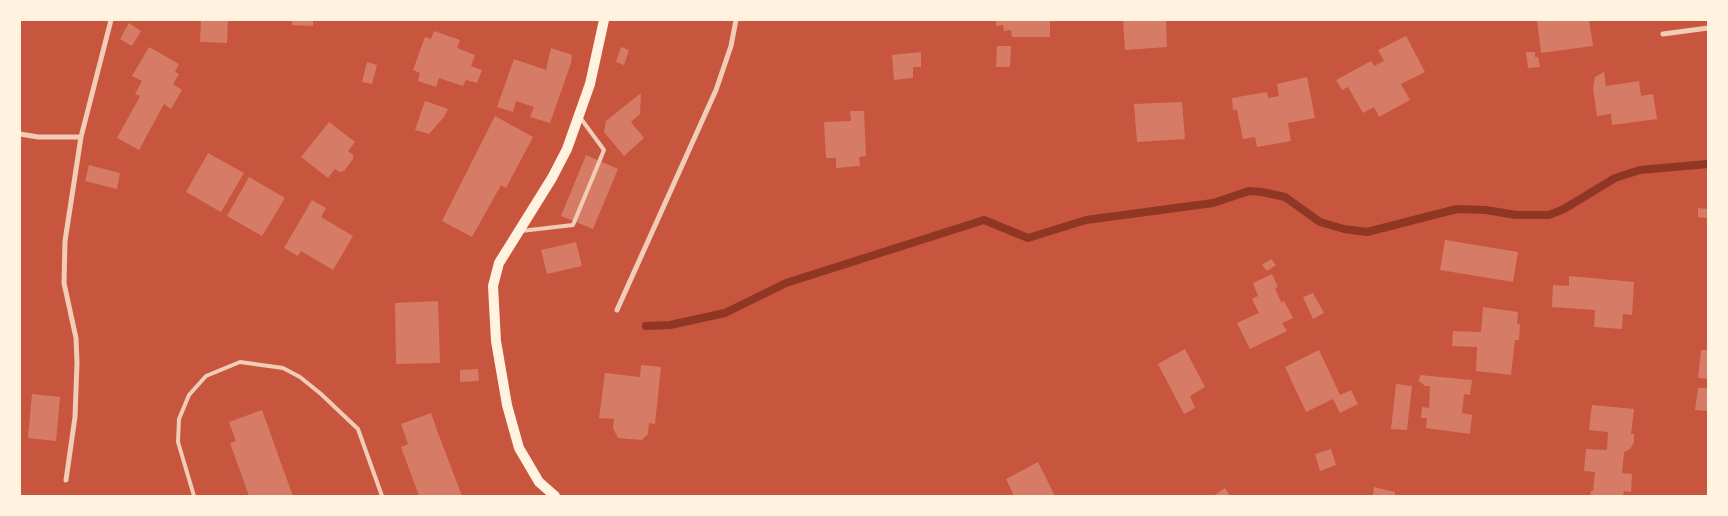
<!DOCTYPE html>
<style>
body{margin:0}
#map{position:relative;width:1728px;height:516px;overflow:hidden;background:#c8553d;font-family:"Source Serif 4",serif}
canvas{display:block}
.frame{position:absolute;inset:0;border:21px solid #fff3e0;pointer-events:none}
</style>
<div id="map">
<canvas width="1728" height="516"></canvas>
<div class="frame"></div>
</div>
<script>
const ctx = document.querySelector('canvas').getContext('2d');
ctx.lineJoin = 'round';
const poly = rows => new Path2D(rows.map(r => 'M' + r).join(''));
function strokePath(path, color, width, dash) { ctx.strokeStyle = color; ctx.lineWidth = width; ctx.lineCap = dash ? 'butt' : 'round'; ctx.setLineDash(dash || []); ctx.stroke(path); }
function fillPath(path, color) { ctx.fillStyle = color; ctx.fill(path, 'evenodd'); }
const stream = poly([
 [646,326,670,325,725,313,786,283,984,220,1028,238,1086,220,1213,203,1249,191,1262,192,1285,197,1320,222,1344,229,1367,232,1457,209,1486,210,1516,215,1549,215,1564,209,1615,178,1640,170,1708,164]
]);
const building = poly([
 [201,20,228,20,227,43,200,42],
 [292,20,313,20,313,26,292,25],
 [996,20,1050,20,1050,37,1012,37,1011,30,1004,31,1003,25,996,26],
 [1123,20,1166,20,1167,47,1125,50],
 [1537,20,1589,20,1593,46,1541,53],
 [129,23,141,31,132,46,120,39],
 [434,31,460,40,457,48,475,55,471,66,482,70,477,83,466,80,463,86,439,78,436,87,418,81,420,73,413,70,425,37,431,39],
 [1406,36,1425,72,1401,84,1410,100,1379,117,1374,107,1363,113,1348,87,1342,90,1336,80,1371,61,1374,66,1384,61,1378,50],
 [997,46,1011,46,1010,67,996,67],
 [149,47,179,64,175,72,179,74,173,84,182,90,171,109,164,104,139,150,117,138,140,96,135,94,142,81,132,76],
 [621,47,629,50,624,65,616,62],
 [551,48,572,55,571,63,550,123,530,117,534,107,516,101,513,112,497,107,514,59,546,70],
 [921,52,921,67,913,67,913,78,894,80,892,55],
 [1526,52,1535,52,1535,57,1538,57,1540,67,1528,68],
 [367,62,377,65,372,84,362,82],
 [1604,72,1606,86,1639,81,1641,96,1653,94,1657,119,1612,125,1611,114,1597,116,1593,88,1595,77],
 [1307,77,1315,118,1288,123,1291,141,1257,147,1255,137,1243,139,1237,110,1233,110,1232,98,1267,92,1268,98,1279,96,1277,84],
 [641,93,640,114,631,122,644,138,624,156,604,132,606,121],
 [425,101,448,109,444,117,429,134,415,130],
 [1182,102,1185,139,1137,142,1134,104],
 [850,111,864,111,866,156,859,157,860,166,836,168,836,158,826,158,824,122,851,121],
 [495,116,533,137,506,188,501,185,472,237,442,221],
 [329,122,355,142,348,151,353,155,353,159,344,171,339,172,335,169,328,178,301,157],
 [208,153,244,173,221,212,186,192],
 [586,155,618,169,593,229,561,216],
 [89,165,120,173,117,189,85,181],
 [249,177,285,198,262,236,227,216],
 [312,200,326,208,321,217,353,236,333,270,301,251,298,256,284,248],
 [1698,208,1708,209,1708,218,1698,217],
 [1445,240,1518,252,1513,282,1440,270],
 [576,242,582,266,547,274,541,250],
 [1271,259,1276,265,1267,271,1262,265],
 [1272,274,1278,287,1275,288,1281,302,1284,301,1293,318,1282,323,1287,331,1250,349,1237,323,1259,313,1252,299,1258,296,1253,283],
 [1569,276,1634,282,1632,315,1623,314,1622,329,1594,327,1595,310,1552,307,1553,285,1569,286],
 [1313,293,1324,313,1313,319,1303,297],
 [438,301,440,363,396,364,395,303],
 [1483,307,1518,312,1517,324,1520,324,1519,340,1515,340,1511,375,1476,371,1477,347,1452,346,1453,331,1481,332],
 [1185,349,1205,387,1190,396,1195,408,1184,414,1158,364],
 [1319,350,1340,395,1351,390,1358,404,1340,413,1333,399,1306,412,1285,367],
 [1701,350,1708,350,1708,379,1698,378],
 [641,365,661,367,655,424,649,423,648,434,642,440,618,438,613,428,614,419,599,418,605,373,640,377],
 [478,369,479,381,460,382,460,370],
 [1420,375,1472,380,1470,395,1464,394,1462,413,1472,415,1470,434,1426,428,1427,418,1421,418,1422,407,1429,408,1430,386,1425,386,1419,381],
 [1396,384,1412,386,1407,430,1391,429],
 [1698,388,1708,388,1708,411,1695,410],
 [32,394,60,397,56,441,28,438],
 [1592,405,1634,409,1631,434,1634,434,1634,443,1630,449,1624,452,1622,473,1632,474,1631,492,1624,491,1623,496,1590,496,1591,491,1593,491,1595,472,1584,471,1586,449,1607,450,1608,432,1589,430],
 [262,410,290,488,293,496,249,496,230,443,236,441,229,422],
 [431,413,438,433,462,496,419,496,401,447,408,444,401,424],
 [1331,449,1336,465,1320,471,1315,454],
 [1038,462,1055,496,1014,496,1006,479],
 [1374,487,1395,492,1395,496,1373,496],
 [1225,488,1230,496,1213,496]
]);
const service = poly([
 [521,231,573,225,604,150,579,116],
 [194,496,178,442,179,419,189,395,206,376,240,362,283,368,300,377,321,394,358,429,382,496]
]);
const minor = poly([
 [1663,34,1708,28],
 [20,134,38,137,81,137],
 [617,310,716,90,731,46,736,20],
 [66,480,75,417,77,363,76,338,64,283,65,241,81,137,111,20]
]);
const secondary = poly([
 [555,496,539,482,519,448,507,405,496,341,493,286,499,263,552,178,567,149,590,84,604,20]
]);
strokePath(stream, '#8f3625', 8);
fillPath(building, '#d67c66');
strokePath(service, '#f1ccb7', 4);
strokePath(minor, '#f1ccb7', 5);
strokePath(secondary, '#fff3e0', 10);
</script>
